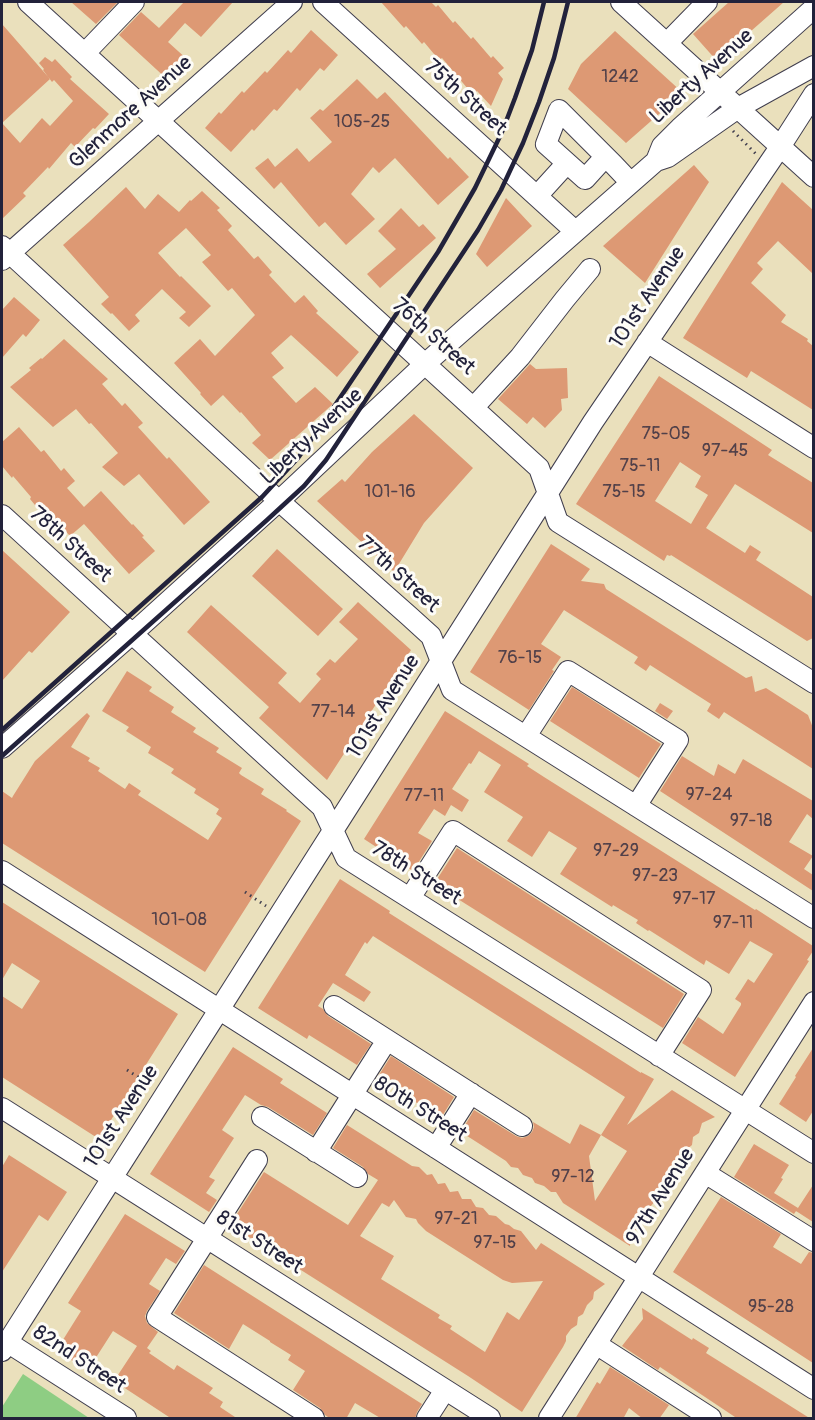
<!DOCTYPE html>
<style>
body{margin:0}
#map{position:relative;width:815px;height:1420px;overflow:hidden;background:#eae0bc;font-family:Pangolin,sans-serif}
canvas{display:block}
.frame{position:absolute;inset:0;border:3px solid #22223b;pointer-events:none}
</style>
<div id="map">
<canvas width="815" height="1420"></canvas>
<div class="frame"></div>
</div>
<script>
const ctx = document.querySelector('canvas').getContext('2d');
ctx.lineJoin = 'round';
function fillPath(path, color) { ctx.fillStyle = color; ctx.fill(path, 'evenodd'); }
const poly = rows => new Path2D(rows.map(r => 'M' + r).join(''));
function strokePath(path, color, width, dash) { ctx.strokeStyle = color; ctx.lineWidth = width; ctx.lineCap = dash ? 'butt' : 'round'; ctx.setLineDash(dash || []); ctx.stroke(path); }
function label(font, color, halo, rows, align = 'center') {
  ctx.font = font + ' Pangolin,sans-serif'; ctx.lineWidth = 6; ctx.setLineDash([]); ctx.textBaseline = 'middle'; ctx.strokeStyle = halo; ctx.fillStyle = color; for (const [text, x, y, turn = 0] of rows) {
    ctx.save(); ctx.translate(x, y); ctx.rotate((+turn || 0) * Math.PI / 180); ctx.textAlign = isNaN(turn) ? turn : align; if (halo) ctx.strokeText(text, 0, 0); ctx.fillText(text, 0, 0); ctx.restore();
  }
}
const green = poly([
 [23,1374,89,1418,2,1418,2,1407]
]);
const building = poly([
 [71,2,118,2,96,24],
 [184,2,233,2,201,37,185,23,168,42,188,60,169,81,119,35,141,12,159,28],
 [381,2,431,2,436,7,438,5,453,23,455,21,471,39,473,37,491,58,493,56,504,68,498,73,503,79,491,106,477,91,473,95,442,58,439,60,424,42,422,44,406,26,404,28],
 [729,2,784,2,717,61,693,34],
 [2,24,50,79,2,123,20,143,42,118,50,126,73,101,54,80,52,82,43,70,44,69,39,63,45,57,52,62,55,59,72,77,70,79,109,114,95,129,93,128,75,147,71,143,49,169,48,167,23,193,26,196,2,219],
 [311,30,338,55,324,71,320,68,300,91,297,88,277,111,274,109,254,131,252,129,231,152,205,128,219,112,221,114,242,91,244,93,265,71,267,73,288,50,291,53],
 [615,31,683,93,626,143,568,89,581,64],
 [357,79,377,99,385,92,448,159,450,157,469,177,438,205,395,158,379,173,373,167,351,194,375,219,346,245,325,222,319,227,281,182,274,189,255,168,268,158,275,167,297,148,309,162,332,142,310,118,320,109,323,111],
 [694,165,709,182,645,283,603,246],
 [782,182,813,210,813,274,778,241,757,263,763,269,751,283,786,315,781,322,808,339,807,341,813,346,813,410,751,371,747,378,683,338],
 [126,187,145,209,158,194,179,212,190,200,191,201,202,191,220,208,217,210,232,226,228,230,254,259,258,256,272,272,269,275,295,303,304,295,318,311,316,313,359,352,337,377,291,335,271,353,284,368,272,377,296,403,315,387,333,404,270,460,252,443,261,435,241,412,240,413,223,395,211,406,200,394,201,393,174,363,200,339,215,356,255,315,232,288,228,291,202,262,211,255,186,228,158,253,180,277,181,276,211,306,189,327,179,318,186,312,162,289,135,315,140,321,129,331,112,313,111,314,101,304,109,297,63,245,89,222],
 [506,198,532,226,487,267,476,254],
 [401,208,419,227,423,224,436,238,380,288,367,274,396,249,378,231],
 [14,297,40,320,26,337,23,334,2,358,2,310],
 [64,339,108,379,102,384,122,406,125,403,143,423,138,427,167,459,169,457,210,502,184,525,139,474,124,486,102,467,118,453,91,423,89,424,76,409,53,427,10,387,31,370,29,368,41,358,42,359],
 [530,364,536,369,567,368,568,398,561,399,562,410,545,428,533,417,527,424,498,399],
 [659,376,772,450,768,455,813,483,813,533,735,484,706,528,745,553,750,545,761,552,756,560,813,597,813,638,807,641,671,555,670,556,667,555,664,561,576,504],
 [680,462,701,476,695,487,708,495,691,524,655,501],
 [414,414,473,468,424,523,394,572,317,501,342,479,345,482,372,452],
 [19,427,41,452,44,450,61,471,64,468,75,481,67,488,84,507,101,491,132,525,133,524,144,536,142,537,155,551,129,574,84,524,70,536,58,523,53,527,30,499,31,497,13,476,12,478,2,466,2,442],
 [551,544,590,569,581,581,604,584,606,589,746,678,752,676,755,692,766,688,808,715,813,728,813,769,724,712,719,719,707,711,711,704,650,665,646,671,634,663,638,657,564,610,541,644,561,657,552,670,554,671,529,710,470,672],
 [277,549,343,609,318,636,252,576],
 [2,550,70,612,32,653,29,651,2,681],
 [358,602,411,650,327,780,259,718,269,707,187,632,211,605,287,673,278,683,300,703,321,679,316,674,330,659,335,663,358,639,339,622],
 [127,671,152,687,149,691,174,707,171,712,196,728,193,732,219,748,216,752,242,768,239,773,241,775,264,789,261,794,287,810,286,811,301,821,205,972,2,843,2,791,12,798,13,796,35,761,87,713,90,716,71,747,90,758,88,761,100,768,98,771,125,789,129,783,141,791,138,795,208,840,222,818,216,814,219,809,194,793,196,789,171,773,174,769,148,753,151,747,126,731,129,727,102,711],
 [572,687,661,744,639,778,550,721],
 [660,703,673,711,667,719,655,711],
 [445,711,529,764,527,766,544,777,755,910,756,909,813,946,813,951,807,960,809,961,735,1077,682,1043,698,1017,723,1034,741,1005,741,1003,735,999,741,990,748,979,754,983,773,954,750,941,729,974,706,960,704,965,649,930,648,931,636,923,638,920,613,905,612,907,560,874,577,848,549,831,532,857,507,841,523,817,484,792,501,765,479,751,471,764,469,763,452,789,469,800,462,812,451,805,445,816,434,809,418,833,432,841,413,871,364,839],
 [682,756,714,776,718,764,735,774,743,759,813,801,813,819,807,814,789,842,813,856,804,869,813,875,813,891,660,791],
 [457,848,684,994,663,1028,434,884],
 [340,879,390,911,389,913,466,962,641,1073,641,1072,654,1079,627,1125,672,1090,715,1117,702,1123,699,1133,693,1137,692,1145,685,1151,684,1158,676,1165,674,1171,669,1175,664,1183,665,1188,656,1194,656,1200,650,1207,648,1216,640,1218,640,1227,631,1233,630,1246,563,1203,556,1192,551,1192,544,1186,535,1183,532,1178,523,1175,518,1168,511,1167,506,1161,461,1132,474,1110,516,1136,522,1138,528,1136,532,1132,534,1127,533,1122,570,1144,580,1124,601,1135,625,1097,373,936,367,944,365,942,345,975,371,992,364,1002,333,983,318,1006,323,1009,328,1016,371,1044,357,1065,309,1035,307,1039,258,1008],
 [601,1135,627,1151,595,1201,589,1156],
 [2,902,178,1014,99,1139,2,1077,2,996,22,1009,40,981,12,963,2,980],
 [233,1047,283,1079,280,1083,327,1113,313,1135,268,1107,261,1105,245,1095,222,1130,234,1138,209,1177,215,1180,206,1193,217,1200,209,1212,150,1174],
 [813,1048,813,1111,806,1122,779,1104,796,1077,795,1076],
 [391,1056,454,1097,441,1118,377,1078],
 [347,1125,412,1166,419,1167,427,1175,432,1174,438,1184,445,1183,450,1192,458,1191,462,1199,471,1199,476,1207,483,1208,489,1215,496,1216,505,1224,509,1225,514,1229,521,1231,536,1250,541,1243,605,1284,594,1292,593,1299,587,1305,583,1314,578,1317,577,1325,571,1329,566,1336,566,1341,563,1347,522,1412,468,1376,230,1225,264,1172,348,1225,378,1180,368,1174,363,1167,333,1148],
 [394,1200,406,1217,416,1219,418,1223,426,1231,503,1280,512,1283,543,1281,519,1320,507,1312,485,1352,450,1329,452,1326,438,1318,440,1315,381,1279,394,1256,360,1236,382,1203,389,1207],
 [754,1144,789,1165,781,1178,783,1179,774,1193,798,1208,794,1214,734,1177],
 [9,1155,67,1192,48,1221,39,1215,2,1272,2,1167],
 [813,1185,813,1222,796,1211],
 [721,1197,781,1234,773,1247,801,1264,809,1252,813,1253,813,1363,673,1272],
 [125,1214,185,1251,176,1264,166,1258,149,1284,160,1291,147,1311,145,1316,147,1323,158,1332,147,1348,151,1351,149,1353,174,1370,177,1365,213,1388,209,1393,223,1402,220,1407,238,1419,172,1419,114,1381,137,1346,113,1331,88,1370,56,1351,81,1311,68,1303],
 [204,1265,422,1404,417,1412,415,1419,382,1419,355,1403,346,1419,331,1419,325,1415,320,1408,293,1390,305,1371,288,1360,291,1355,270,1342,270,1341,243,1324,229,1349,174,1313],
 [642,1308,692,1340,693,1338,709,1348,706,1353,811,1419,738,1419,660,1367,658,1370,622,1346,643,1319],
 [610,1367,669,1405,659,1419,643,1419,629,1408,623,1419,575,1419,597,1382,600,1384]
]);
const path = poly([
 [733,131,756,154],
 [245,892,266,906],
 [127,1070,151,1085]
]);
const minor = poly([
 [28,2,539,468,558,522,814,683],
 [323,2,575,231],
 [621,2,814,177],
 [667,43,707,2],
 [85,53,134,2],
 [605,157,585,179,546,144,559,110,614,165,631,183],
 [656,161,662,146,680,128,814,8],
 [537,196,567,163],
 [2,246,279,501,409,616,431,636,452,690,814,918],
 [2,260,292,2],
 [647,342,814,448],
 [474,407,520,357,565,299,590,269],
 [2,515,322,807,346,858,814,1153],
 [526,736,568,671,678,740,636,806],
 [2,748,132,634,279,501,426,363,656,161,668,157,738,108,814,66],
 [2,871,814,1389],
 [410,898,453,831,701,990,659,1056],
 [334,1006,522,1126],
 [2,1108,490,1418],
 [262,1117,357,1177],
 [436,1148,471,1093],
 [316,1152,387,1040],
 [257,1160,157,1317,314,1418],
 [705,1173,814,1241],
 [7,1342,126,1418],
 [596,1344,711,1418],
 [2,1351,593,422,780,147,814,94],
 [427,1418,445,1390],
 [549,1418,814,1002]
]);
const rail = poly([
 [2,730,262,497,298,458,319,429,438,252,475,188,502,132,515,98,532,50,544,2],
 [2,756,267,520,304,486,326,460,478,230,501,190,523,143,539,102,554,58,568,2]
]);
const numberNames = [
 ["1242",620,77],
 ["105-25",362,122],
 ["75-05",666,434],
 ["97-45",725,451],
 ["75-11",640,466],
 ["101-16",390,492],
 ["75-15",624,492],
 ["76-15",520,658],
 ["77-14",333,712],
 ["97-24",709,795],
 ["77-11",424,796],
 ["97-18",751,821],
 ["97-29",616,851],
 ["97-23",655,876],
 ["97-17",694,899],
 ["101-08",179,920],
 ["97-11",733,923],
 ["97-12",573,1177],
 ["97-21",456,1219],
 ["97-15",495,1243],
 ["95-28",771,1307]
];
const streetNames = [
 ["Liberty Avenue",702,77,-42],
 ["75th Street",465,98,42],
 ["Glenmore Avenue",131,113,-42],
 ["101st Avenue",648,298,-56],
 ["76th Street",433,337,42],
 ["Liberty Avenue",312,437,-43],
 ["78th Street",70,545,42],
 ["77th Street",398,575,42],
 ["101st Avenue",384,707,-58],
 ["78th Street",416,874,32],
 ["80th Street",420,1110,32],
 ["101st Avenue",122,1117,-57],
 ["97th Avenue",661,1197,-58],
 ["81st Street",259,1243,33],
 ["82nd Street",79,1360,33]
];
fillPath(green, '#8ecd83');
fillPath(building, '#dd9974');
strokePath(minor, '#403e4e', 22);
strokePath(path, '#403e4e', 3, [1.5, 4.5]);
strokePath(minor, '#fff', 20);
strokePath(rail, '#22223b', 4.5);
label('18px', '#514049', null, numberNames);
label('21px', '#22223b', '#fdfcf7', streetNames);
</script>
